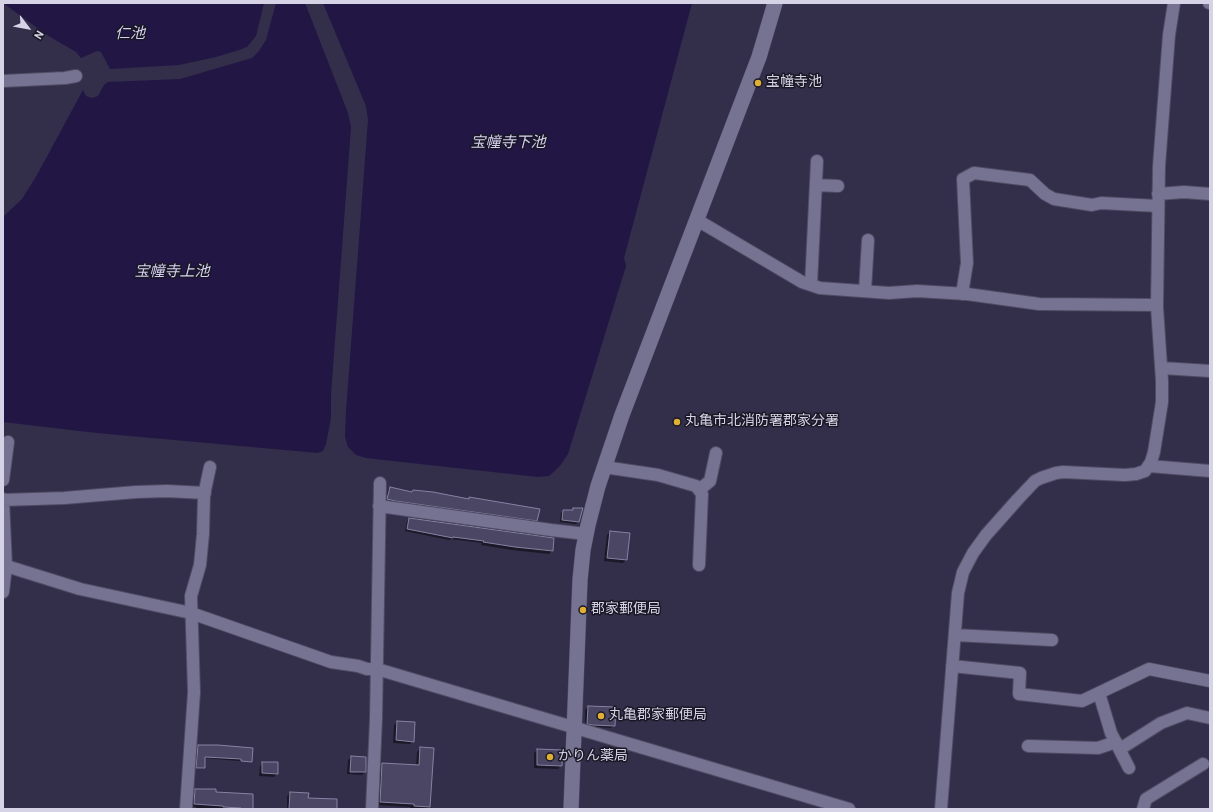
<!DOCTYPE html>
<meta charset="utf-8">
<style>
body{margin:0}
#map{position:relative;width:1213px;height:812px;overflow:hidden;background:#332e4a;font-family:Overpass,sans-serif}
canvas{display:block}
.frame{position:absolute;inset:0;border:4px solid #d5d3e5;pointer-events:none}
.north{position:absolute;left:8px;top:8px;width:40px;height:40px;-webkit-text-stroke:3px #1a1825;paint-order:stroke;rotate:122deg;font-size:11px;font-weight:700;line-height:16px;text-align:center;color:#d5d3e5}
.north::after{content:'';display:block;margin:auto;width:14px;height:18px;background:#d5d3e5;clip-path:polygon(50% 0,100% 100%,50% 72%,0 100%)}
</style>
<div id="map">
<canvas width="1213" height="812"></canvas>
<div class="frame"></div>
<div class="north">N</div>
</div>
<script>
const ctx = document.querySelector('canvas').getContext('2d');
ctx.lineJoin = 'round';
function fillPath(path, color) { ctx.fillStyle = color; ctx.fill(path, 'evenodd'); }
const poly = rows => new Path2D(rows.map(r => 'M' + r).join(''));
function strokePath(path, color, width, dash) { ctx.strokeStyle = color; ctx.lineWidth = width; ctx.lineCap = dash ? 'butt' : 'round'; ctx.setLineDash(dash || []); ctx.stroke(path); }
function label(font, color, halo, rows, align = 'center') {
  ctx.font = font + ' Overpass,"Noto Sans JP",sans-serif'; ctx.lineWidth = 3; ctx.setLineDash([]); ctx.textBaseline = 'middle'; ctx.strokeStyle = halo; ctx.fillStyle = color; for (const [text, x, y, turn = 0] of rows) {
    ctx.save(); ctx.translate(x, y); ctx.rotate((+turn || 0) * Math.PI / 180); ctx.textAlign = isNaN(turn) ? turn : align; if (halo) ctx.strokeText(text, 0, 0); ctx.fillText(text, 0, 0); ctx.restore();
  }
}
const water = poly([
 [3,3,264,3,256,36,247,47,239,50,216,57,179,65,110,69,101,52,97,51,81,58,76,52,47,35],
 [276,3,305,3,348,113,351,127,331,394,331,418,326,444,323,451,318,453,97,433,3,422,3,217,22,199,37,175,83,90,86,96,92,98,98,96,104,85,108,82,180,79,252,58,259,51,266,40],
 [323,3,692,3,624,258,626,266,568,454,560,466,549,476,538,477,366,458,356,455,348,447,345,437,346,411,368,120,366,106]
]);
const shadow = poly([
 [390,488,411,493,468,500,469,498,537,520,535,522,386,500,388,490],
 [573,509,582,509,578,522,576,524,560,522,561,513,564,511,571,511],
 [410,519,553,539,552,551,549,554,512,550,481,545,482,543,451,539,449,540,405,531,407,521],
 [610,532,626,560,623,563,604,561,607,535],
 [588,707,614,725,611,728,585,726,585,710],
 [398,722,413,741,410,744,393,743,394,725],
 [198,746,251,761,250,762,204,758,204,768,202,769,196,769,197,748],
 [421,748,433,749,429,809,410,809,410,807,376,805,378,768,382,764,416,766,417,752],
 [537,750,561,765,558,769,534,768,534,753],
 [351,757,365,758,365,772,362,775,347,774,348,760],
 [263,763,277,773,274,777,259,776,260,766],
 [195,790,215,793,252,809,196,809,196,807,191,806,192,793],
 [290,793,307,799,336,809,287,809,287,796]
]);
const building = poly([
 [390,487,412,492,413,490,433,492,469,499,469,497,540,509,537,521,395,501,387,499,390,487],
 [573,508,583,508,579,522,562,520,563,510,573,510,573,508],
 [409,518,554,538,553,551,515,547,483,542,484,541,453,537,453,538,407,529,409,518],
 [610,531,630,533,627,560,607,558,610,531],
 [588,706,616,707,615,726,592,725,587,724,588,706],
 [397,721,415,722,414,742,396,740,397,721],
 [198,745,218,745,253,748,252,762,241,761,241,759,205,757,205,768,196,768,198,745],
 [420,747,434,748,430,807,414,806,414,804,380,802,382,763,419,765,420,747],
 [537,749,563,750,562,766,537,765,537,749],
 [351,756,366,757,366,772,350,772,351,756],
 [262,762,278,762,278,774,262,773,262,762],
 [195,789,216,789,216,792,253,794,253,809,241,809,241,808,223,807,223,806,194,804,195,789],
 [290,792,309,793,308,798,337,799,337,809,289,809,290,792]
]);
const minor = poly([
 [1209,3,1210,3],
 [3,81,65,78,76,76],
 [816,185,838,186],
 [1158,194,1184,192,1210,194],
 [697,220,802,282,820,288,889,293,917,291,967,294,1039,304,1157,305],
 [811,285,817,161],
 [865,291,868,240],
 [962,294,967,263,963,179,974,173,1030,180,1045,194,1054,199,1092,205,1101,203,1158,206],
 [1162,368,1210,371],
 [1149,466,1210,471],
 [604,467,658,475,696,486,702,494,699,565],
 [3,480,8,442],
 [699,490,710,481,716,453],
 [3,499,6,566,3,592],
 [3,500,64,498,136,492,167,491,205,493],
 [379,506,551,530,586,534],
 [3,565,80,589,191,613,331,662,358,666,367,669,377,669,849,809],
 [955,635,1052,640],
 [952,666,1020,673,1019,694,1082,701,1149,669,1210,681],
 [1099,693,1111,733,1129,768],
 [1028,746,1098,748,1116,742],
 [1120,749,1161,723,1187,713,1210,718],
 [186,809,194,692,191,596,200,565,203,534,204,495,210,467],
 [372,809,376,719,380,483],
 [941,809,958,593,963,572,973,553,986,535,1018,499,1035,481,1041,478,1056,473,1063,472,1125,475,1136,474,1145,471,1151,462,1154,452,1162,402,1162,381,1157,307,1159,166,1169,35,1174,3],
 [1143,809,1146,799,1203,764]
]);
const tertiary = poly([
 [571,809,580,580,583,550,588,525,598,486,622,415,759,57,775,3]
]);
const markers = [
 [758,83,4,"#dfb034"],
 [677,422,4,"#dfb034"],
 [583,610,4,"#dfb034"],
 [601,716,4,"#dfb034"],
 [550,757,4,"#dfb034"]
];
const poiNames = [
 ["宝幢寺池",766,83],
 ["丸亀市北消防署郡家分署",685,422],
 ["郡家郵便局",591,610],
 ["丸亀郡家郵便局",609,716],
 ["かりん薬局",558,757]
];
const waterNames = [
 ["仁池",130,35],
 ["宝幢寺下池",508,144],
 ["宝幢寺上池",172,273]
];
fillPath(water, '#221645');
fillPath(shadow, '#0007');
fillPath(building, '#4a4663');
strokePath(building, '#8782a3', 1);
strokePath(minor, '#4f4b62', 14);
strokePath(tertiary, '#4f4b62', 16);
strokePath(minor, '#767292', 12);
strokePath(tertiary, '#767292', 15);
for (const [x, y, r, color] of markers) { const dot = new Path2D(); dot.arc(x, y, r, 0, 2 * Math.PI); ctx.fillStyle = color; ctx.fill(dot); strokePath(dot, '#1a1825', 1.5); }
label('14px', '#d5d3e5', '#1a1825', poiNames, 'left');
label('italic 15px', '#d5d1f2', '#1a1825', waterNames);
</script>
